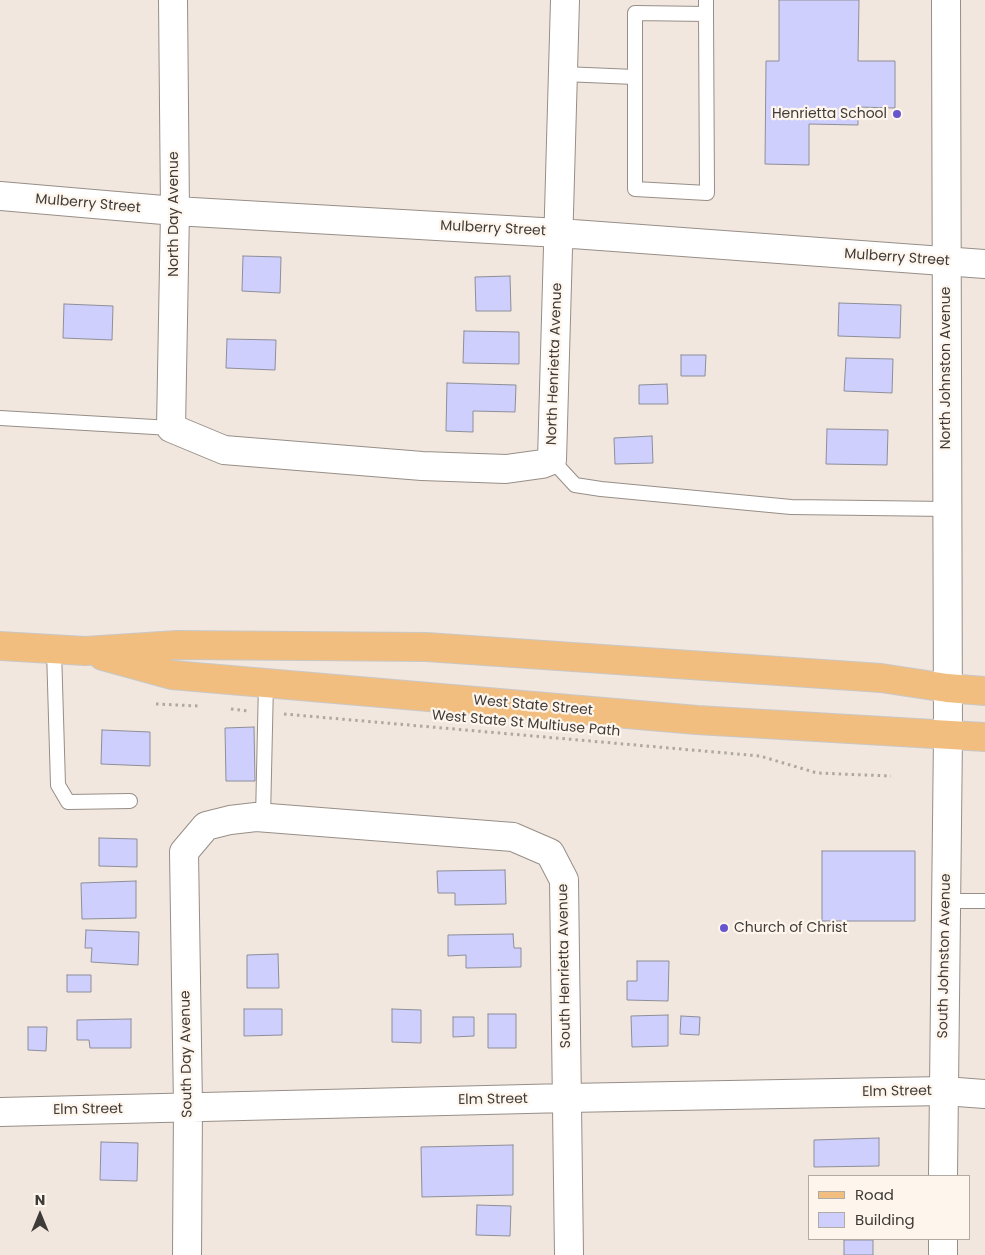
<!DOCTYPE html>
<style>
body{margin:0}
#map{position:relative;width:985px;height:1255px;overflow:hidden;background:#f1e7df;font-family:Poppins,sans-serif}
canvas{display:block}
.legend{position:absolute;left:808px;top:1175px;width:162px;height:65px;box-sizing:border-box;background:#fef5ec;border:1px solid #b2aba4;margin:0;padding:6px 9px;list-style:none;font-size:15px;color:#3f3b38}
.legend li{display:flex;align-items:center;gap:10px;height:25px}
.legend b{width:25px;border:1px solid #b2aba4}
.north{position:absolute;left:15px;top:1190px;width:50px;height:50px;-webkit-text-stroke:4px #fef5ec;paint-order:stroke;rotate:0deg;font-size:14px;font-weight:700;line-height:20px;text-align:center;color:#3f3b38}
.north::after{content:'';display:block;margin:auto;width:18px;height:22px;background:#3f3b38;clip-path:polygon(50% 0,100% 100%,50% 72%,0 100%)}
</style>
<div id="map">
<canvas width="985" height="1255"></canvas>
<ul class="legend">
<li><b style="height:6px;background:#f1be7f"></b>Road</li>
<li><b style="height:14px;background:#cfcffe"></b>Building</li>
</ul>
<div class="north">N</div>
</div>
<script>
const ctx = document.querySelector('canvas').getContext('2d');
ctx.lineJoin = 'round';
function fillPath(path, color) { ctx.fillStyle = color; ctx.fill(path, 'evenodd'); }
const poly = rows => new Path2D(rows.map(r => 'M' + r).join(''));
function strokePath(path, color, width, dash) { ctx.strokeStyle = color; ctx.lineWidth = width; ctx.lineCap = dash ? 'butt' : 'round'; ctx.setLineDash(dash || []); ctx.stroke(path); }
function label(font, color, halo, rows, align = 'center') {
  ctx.font = font + ' Poppins,sans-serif'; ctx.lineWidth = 4.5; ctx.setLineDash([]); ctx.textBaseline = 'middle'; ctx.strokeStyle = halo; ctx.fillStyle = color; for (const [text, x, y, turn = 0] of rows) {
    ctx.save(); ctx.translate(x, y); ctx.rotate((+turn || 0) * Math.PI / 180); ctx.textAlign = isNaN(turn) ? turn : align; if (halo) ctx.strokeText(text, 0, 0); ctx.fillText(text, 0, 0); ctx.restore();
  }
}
const building = poly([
 [779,0,859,0,858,61,895,61,895,108,858,107,858,125,809,124,809,165,765,164,766,61,779,61,779,0],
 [243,256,281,257,280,293,242,291,243,256],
 [510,276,511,311,476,311,475,277,510,276],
 [839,303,901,305,900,338,838,336,839,303],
 [64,304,113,306,112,340,63,338,64,304],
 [464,331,519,332,519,364,463,363,464,331],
 [227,339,276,340,275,370,226,368,227,339],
 [681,355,706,355,705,376,681,376,681,355],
 [846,358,893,359,892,393,844,391,846,358],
 [447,383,516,385,515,412,473,411,473,432,446,431,447,383],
 [667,384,668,404,639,404,639,385,667,384],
 [827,429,888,430,887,465,826,464,827,429],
 [652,436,653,463,615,464,614,438,652,436],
 [254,727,255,781,226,781,225,728,254,727],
 [102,730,150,732,150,766,101,764,102,730],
 [99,838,137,839,137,867,99,866,99,838],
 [822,851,915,851,915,921,822,921,822,851],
 [505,870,506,904,455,905,455,893,438,893,437,871,505,870],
 [136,881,136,918,82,919,81,883,136,881],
 [86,930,139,932,138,965,91,962,92,948,85,948,86,930],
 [513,934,514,948,521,948,521,967,466,968,466,955,448,956,448,935,513,934],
 [278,954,279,988,247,988,247,955,278,954],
 [637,961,669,961,668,1001,627,1000,627,981,637,981,637,961],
 [67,975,91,975,91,992,67,992,67,975],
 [244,1009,282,1009,282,1035,244,1036,244,1009],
 [392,1009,421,1010,421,1043,392,1042,392,1009],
 [488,1014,516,1014,516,1048,488,1048,488,1014],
 [668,1015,668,1046,632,1047,631,1016,668,1015],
 [681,1016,700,1017,699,1035,680,1034,681,1016],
 [453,1017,474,1017,474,1036,453,1037,453,1017],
 [131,1019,131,1048,90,1048,89,1040,77,1040,77,1020,131,1019],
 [28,1027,47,1027,46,1051,28,1050,28,1027],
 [879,1138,879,1166,814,1167,814,1140,879,1138],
 [101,1142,138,1143,137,1181,100,1180,101,1142],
 [513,1145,513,1195,422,1197,421,1147,513,1145],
 [477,1205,511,1206,510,1236,476,1235,477,1205],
 [844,1240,873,1240,873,1255,844,1255,844,1240]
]);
const path = poly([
 [156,704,198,706],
 [231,709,248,711],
 [284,714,760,756,817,773,891,776]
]);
const service = poly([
 [706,0,706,14],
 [563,74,635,77,635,13,706,14,707,193,635,189,635,77],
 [0,418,171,428],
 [552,460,575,485,601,489,791,507,947,509],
 [54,650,58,785,68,802,130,801],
 [263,818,266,683],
 [946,901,985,901]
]);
const minor = poly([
 [173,0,175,211,171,428,224,450,422,466,506,469,542,464,552,460,565,0],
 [0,196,175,211,559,233,985,264],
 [0,1112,567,1098,944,1091,985,1094],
 [187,1255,188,1107,184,852,206,826,230,820,256,817,513,837,550,853,564,880,569,1255]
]);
const tertiary = poly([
 [943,1176,948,735,946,0],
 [943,1255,943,1239]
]);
const primary = poly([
 [0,646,85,651,177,645,426,647,881,678,947,688,985,691],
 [103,656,172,675,697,720,985,737]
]);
const markers = [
 [897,114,5,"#6655ce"],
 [724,928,5,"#6655ce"]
];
const poiNames = [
 ["Henrietta School",887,114],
 ["Church of Christ",734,928,"left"]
];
const streetNames = [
 ["Mulberry Street",88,204,5],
 ["North Day Avenue",174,214,-90],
 ["Mulberry Street",493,229,3],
 ["Mulberry Street",897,258,4],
 ["North Henrietta Avenue",555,364,-88],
 ["North Johnston Avenue",946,368,-90],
 ["West State Street",533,706,5],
 ["West State St Multiuse Path",526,724,5],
 ["South Johnston Avenue",945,956,-89],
 ["South Henrietta Avenue",565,966,-91],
 ["South Day Avenue",187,1054,-91],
 ["Elm Street",897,1092,-1],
 ["Elm Street",493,1100,-1],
 ["Elm Street",88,1110,-1]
];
fillPath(building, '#cfcffe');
strokePath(building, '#8d8e98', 1);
strokePath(service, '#978e87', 16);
strokePath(minor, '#978e87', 30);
strokePath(tertiary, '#978e87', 30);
strokePath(primary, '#c9c8c7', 30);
strokePath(path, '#afa8a1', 3, [2.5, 4]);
strokePath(service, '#fff', 14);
strokePath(minor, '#fff', 28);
strokePath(tertiary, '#fff', 28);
strokePath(primary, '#f1be7f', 28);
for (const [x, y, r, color] of markers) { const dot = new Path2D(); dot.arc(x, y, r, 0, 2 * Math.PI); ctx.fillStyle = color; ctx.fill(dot); strokePath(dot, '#fef5ec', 2); }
label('14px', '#3f3b38', '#fef5ec', poiNames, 'right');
label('14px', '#3f3b38', '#fef5ec', streetNames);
</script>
